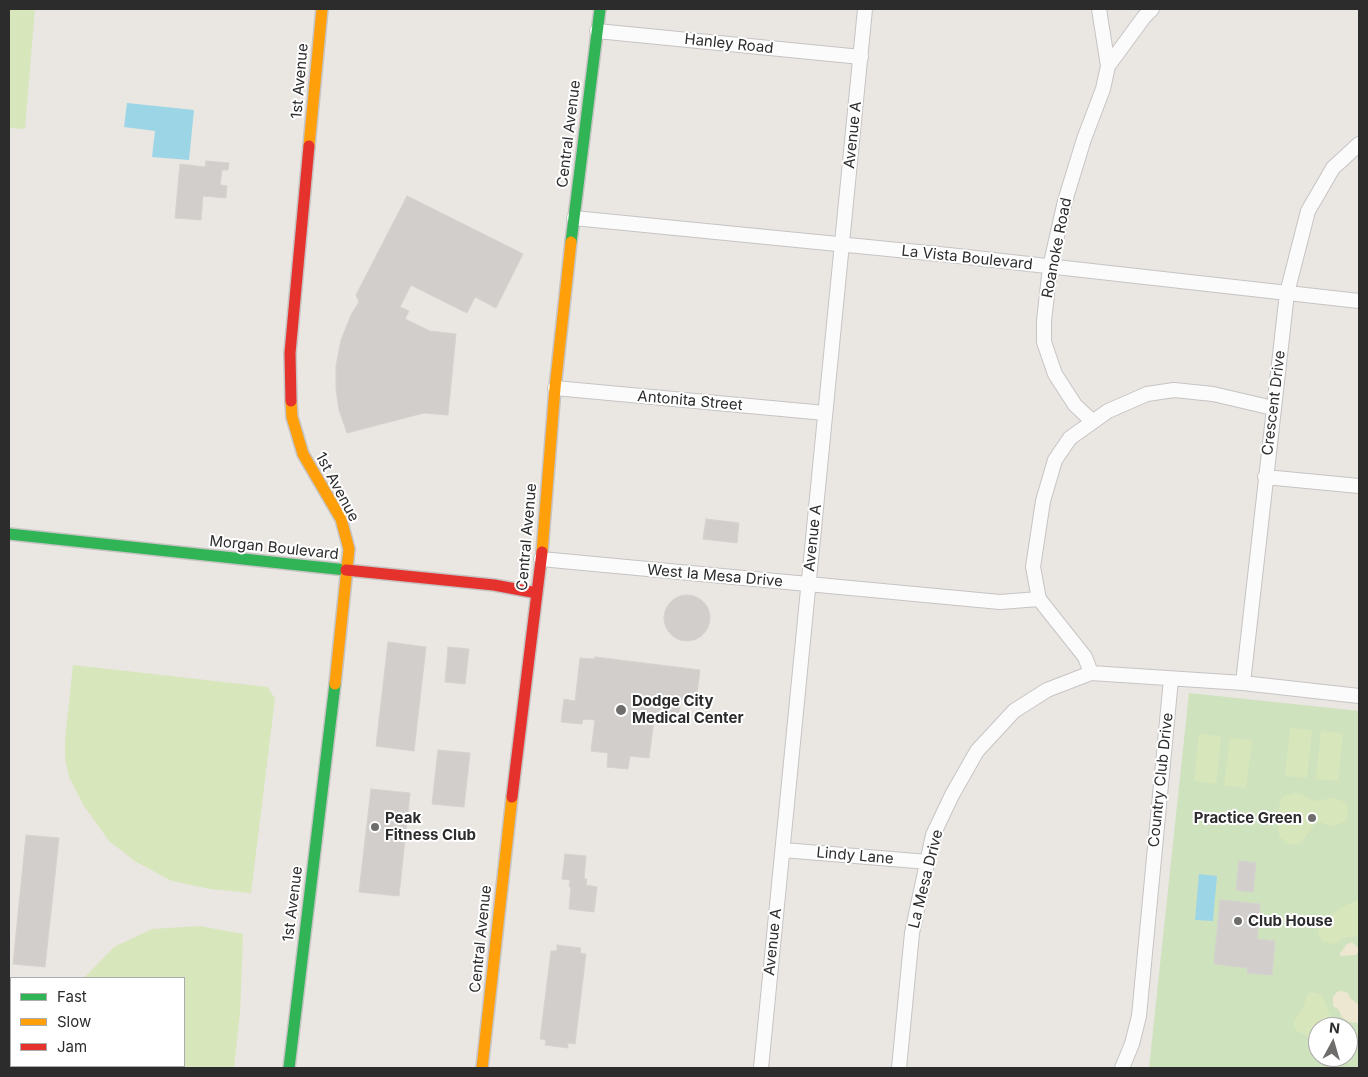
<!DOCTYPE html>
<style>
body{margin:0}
#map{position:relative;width:1368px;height:1077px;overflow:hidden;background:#eae6e2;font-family:Inter,sans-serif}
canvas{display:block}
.frame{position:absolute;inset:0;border:10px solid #2c2c2c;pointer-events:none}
.legend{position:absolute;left:10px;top:977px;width:175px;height:90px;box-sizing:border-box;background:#fff;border:1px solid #ababab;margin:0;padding:6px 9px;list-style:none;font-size:15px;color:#2c2c2c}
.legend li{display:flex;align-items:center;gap:10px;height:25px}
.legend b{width:25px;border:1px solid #ababab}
.north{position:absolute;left:1308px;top:1017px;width:50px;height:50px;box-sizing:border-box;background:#fff;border:1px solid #ababab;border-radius:50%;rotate:6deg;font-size:14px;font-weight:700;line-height:20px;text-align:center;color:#2c2c2c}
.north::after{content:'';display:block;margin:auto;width:18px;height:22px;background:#6e6d6c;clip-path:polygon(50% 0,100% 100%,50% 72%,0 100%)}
</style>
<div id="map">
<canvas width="1368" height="1077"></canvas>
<div class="frame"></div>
<ul class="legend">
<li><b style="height:6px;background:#30b455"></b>Fast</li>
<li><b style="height:6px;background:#ff9f0a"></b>Slow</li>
<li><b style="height:6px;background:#e5322d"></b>Jam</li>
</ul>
<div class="north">N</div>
</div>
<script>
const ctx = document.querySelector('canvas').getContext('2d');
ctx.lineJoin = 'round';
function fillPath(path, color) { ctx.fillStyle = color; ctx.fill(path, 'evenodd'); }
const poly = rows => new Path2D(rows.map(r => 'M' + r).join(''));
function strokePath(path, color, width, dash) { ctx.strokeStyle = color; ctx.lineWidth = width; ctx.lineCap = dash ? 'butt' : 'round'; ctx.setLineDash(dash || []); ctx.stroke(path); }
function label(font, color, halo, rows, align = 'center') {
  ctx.font = font + ' Inter,sans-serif'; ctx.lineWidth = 4; ctx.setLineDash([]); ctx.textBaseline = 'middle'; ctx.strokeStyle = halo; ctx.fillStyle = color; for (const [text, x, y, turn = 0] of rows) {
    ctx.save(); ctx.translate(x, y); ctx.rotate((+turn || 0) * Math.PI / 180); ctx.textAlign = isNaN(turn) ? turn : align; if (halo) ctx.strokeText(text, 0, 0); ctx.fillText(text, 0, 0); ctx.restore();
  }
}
const green = poly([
 [1189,693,1359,711,1359,1068,1149,1068],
 [1318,1027,1348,1027,1348,1057,1318,1057]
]);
const sand = poly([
 [1352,942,1358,948,1358,952,1356,955,1341,956,1339,954,1341,952,1347,944],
 [1341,991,1348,993,1351,999,1359,1005,1359,1023,1349,1022,1342,1017,1338,1009,1333,1006,1333,997,1337,992]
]);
const pitch = poly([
 [9,9,35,9,25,129,9,128],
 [73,665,268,687,275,699,251,893,210,889,172,881,136,862,109,841,84,806,69,777,65,759,65,740],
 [1290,728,1312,730,1307,778,1285,776],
 [1321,731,1343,733,1338,781,1316,779],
 [1199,734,1221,736,1216,784,1194,781],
 [1230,738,1252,740,1246,788,1224,785],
 [1294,793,1303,795,1314,801,1334,798,1341,800,1346,804,1348,809,1346,821,1334,826,1318,822,1314,825,1301,843,1295,845,1288,844,1280,837,1278,830,1277,813,1282,797],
 [1359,900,1359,936,1344,938,1335,944,1323,942,1318,934,1320,927,1323,919,1348,904],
 [200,926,243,934,240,1014,234,1068,71,1068,71,1066,184,1066,184,978,84,978,114,947,152,929],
 [1314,992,1322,995,1332,1019,1331,1027,1318,1027,1318,1037,1310,1037,1301,1033,1296,1031,1294,1026,1294,1021,1304,1006,1306,997,1309,993]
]);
const water = poly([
 [127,103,194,110,189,160,152,157,155,131,124,127],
 [1199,874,1217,876,1213,921,1195,920]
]);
const building = poly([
 [206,161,229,163,228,170,222,170,220,185,227,186,226,198,203,196,201,220,175,218,180,164,205,167,206,161],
 [407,196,523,254,496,308,475,297,467,313,411,285,400,307,409,311,405,319,430,331,456,334,448,415,424,413,347,433,339,410,336,389,336,366,341,340,351,315,359,302,356,295,407,196],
 [706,519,739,523,737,543,703,539,706,519],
 '664 618a23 23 0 1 1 46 0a23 23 0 1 1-46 0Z',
 [388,642,426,647,414,751,376,746,388,642],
 [448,647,469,649,465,684,445,682,448,647],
 [595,657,700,670,696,701,681,700,678,723,654,720,649,758,630,756,628,769,607,767,608,753,591,751,595,720,583,719,582,724,561,722,564,699,575,701,580,658,594,659,595,657],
 [438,750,470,753,464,807,432,804,438,750],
 [371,789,410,793,399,896,359,892,371,789],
 [26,835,59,838,45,967,13,964,26,835],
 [565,854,586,856,584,879,587,879,586,885,597,887,594,912,569,909,571,887,569,887,570,880,562,879,565,854],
 [1239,861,1256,863,1253,892,1236,890,1239,861],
 [1220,900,1260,904,1257,939,1275,941,1272,975,1247,973,1248,968,1214,964,1220,900],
 [557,945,581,948,580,953,586,954,575,1044,568,1043,568,1048,545,1045,546,1040,540,1039,551,951,557,951,557,945]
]);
const street = poly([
 [1099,9,1108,66],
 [597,31,861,57],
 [574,218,949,255,1359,301],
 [555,388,825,413],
 [1093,422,1075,405,1055,374,1044,342,1044,321,1050,267,1065,201,1084,139,1103,89,1108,66,1144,17,1152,9],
 [1265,477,1359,486],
 [541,559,1000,602,1039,599],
 [1039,599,1033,567,1043,501,1055,460,1070,438,1108,411,1147,394,1174,390,1213,394,1273,408],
 [1039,599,1085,657,1091,673],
 [1243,683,1287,293,1308,211,1333,168,1359,144],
 [783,850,928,862],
 [761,1068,865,9],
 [899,1068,912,933,933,835,952,795,977,751,1014,711,1047,690,1091,673,1243,683,1359,696],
 [1122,1068,1132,1044,1139,1016,1171,679]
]);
const fast = poly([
 [571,242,600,9],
 [9,534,346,570],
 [289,1068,335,684]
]);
const slow = poly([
 [309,146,322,9],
 [291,401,292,417,303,454,341,519,349,549,335,684],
 [542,552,555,388,571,242],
 [482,1068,512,797]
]);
const jam = poly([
 [291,401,290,353,309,146],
 [346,570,494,585,537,593],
 [512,797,542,552]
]);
const markers = [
 [621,710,6,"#6e6d6c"],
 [1312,818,5,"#6e6d6c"],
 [375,827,5,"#6e6d6c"],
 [1238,921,5,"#6e6d6c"]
];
const streetNames = [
 ["Hanley Road",729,44,6],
 ["1st Avenue",300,81,-85],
 ["Central Avenue",569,134,-83],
 ["Avenue A",853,135,-84],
 ["Roanoke Road",1057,248,-79],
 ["La Vista Boulevard",967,258,6],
 ["Antonita Street",690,401,5],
 ["Crescent Drive",1274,403,-83],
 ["1st Avenue",337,487,62],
 ["Central Avenue",527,537,-85],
 ["Avenue A",813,538,-84],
 ["Morgan Boulevard",274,548,6],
 ["West la Mesa Drive",715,576,5],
 ["Country Club Drive",1161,780,-84],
 ["Lindy Lane",855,856,5],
 ["La Mesa Drive",926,879,-76],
 ["1st Avenue",293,904,-83],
 ["Central Avenue",481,939,-84],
 ["Avenue A",773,942,-84]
];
const poiNames = [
 ["Dodge City",632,701],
 ["Medical Center",632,718],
 ["Peak",385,818],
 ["Fitness Club",385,835],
 ["Practice Green",1302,818,"right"],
 ["Club House",1248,921]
];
fillPath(green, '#cee2be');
fillPath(sand, '#ede7d2');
fillPath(pitch, '#d8e6bc');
fillPath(water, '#9cd6e6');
fillPath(building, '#d1cecc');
strokePath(building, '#d5d2ce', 1);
strokePath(street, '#c6c4c4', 16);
strokePath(fast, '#c6c4c4', 14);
strokePath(slow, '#c6c4c4', 14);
strokePath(jam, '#c6c4c4', 14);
strokePath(street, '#fcfbfb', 14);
strokePath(fast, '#30b455', 11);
strokePath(slow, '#ff9f0a', 11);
strokePath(jam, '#e5322d', 11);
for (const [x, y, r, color] of markers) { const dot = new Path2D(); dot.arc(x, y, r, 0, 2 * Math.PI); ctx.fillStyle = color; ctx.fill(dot); strokePath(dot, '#fff', 2); }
label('15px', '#2c2c2c', '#fff', streetNames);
label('bold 15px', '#2c2c2c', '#fff', poiNames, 'left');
</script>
